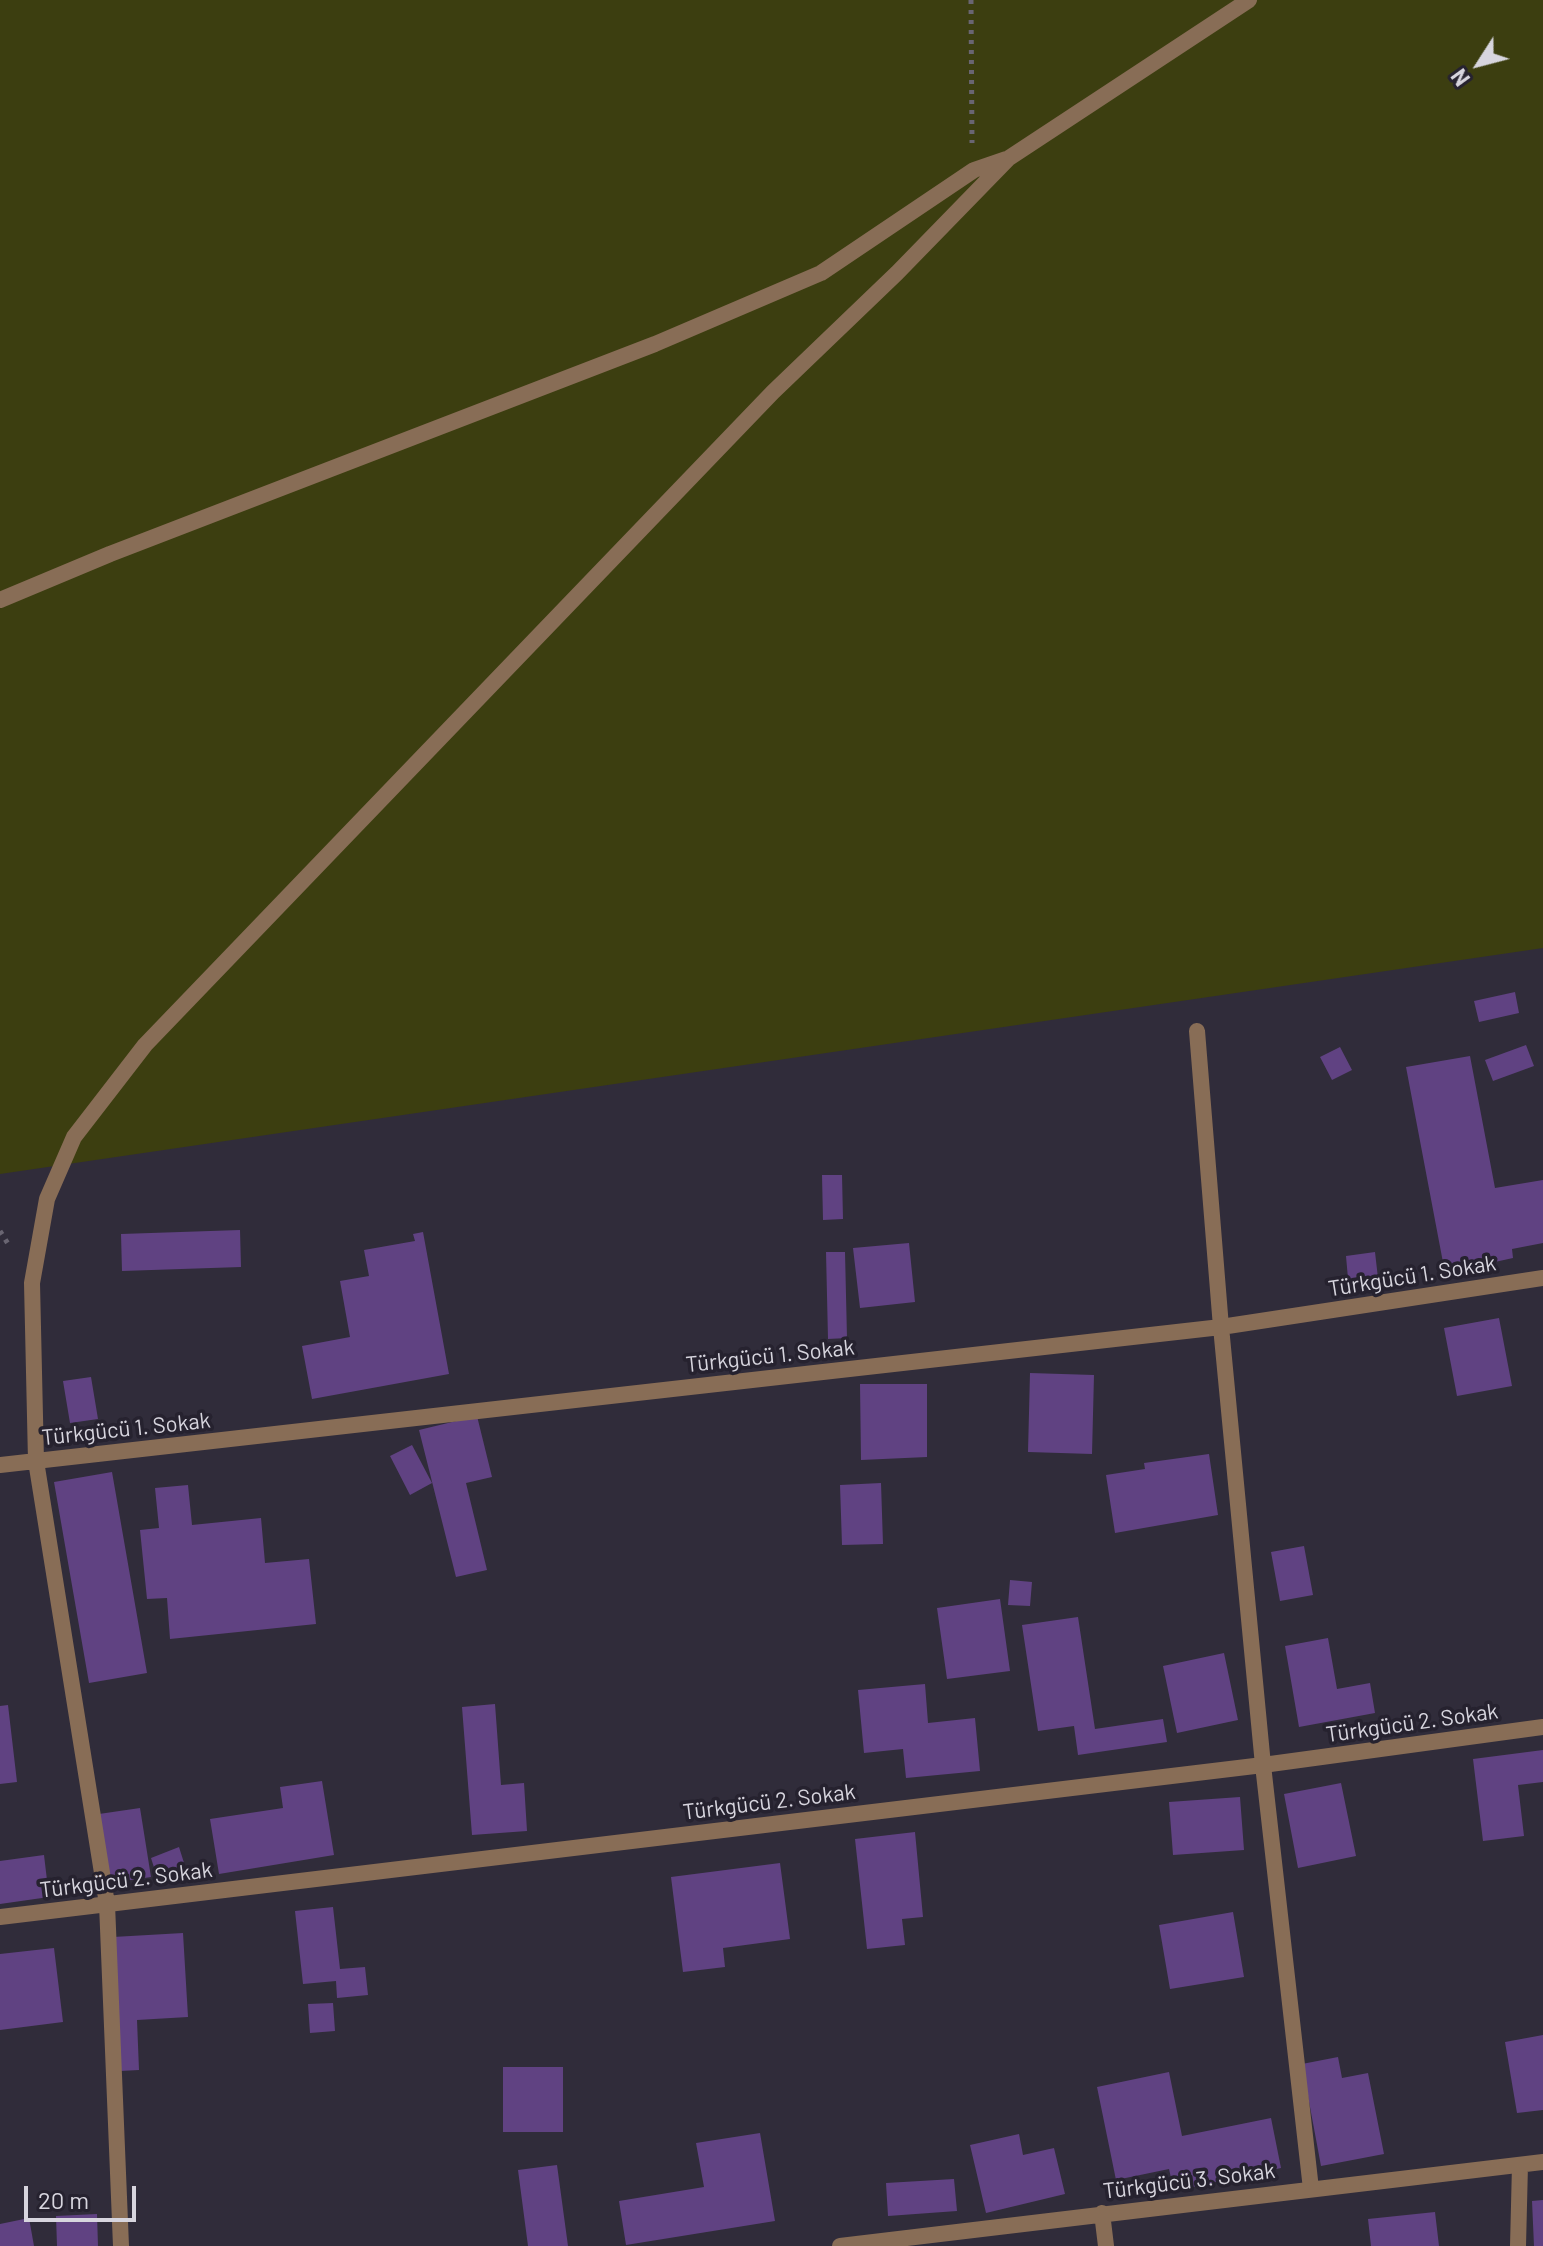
<!DOCTYPE html>
<meta charset="utf-8">
<style>
body{margin:0}
#map{position:relative;width:1543px;height:2246px;overflow:hidden;background:#302c3a;font-family:Barlow,sans-serif}
canvas{display:block}
.north{position:absolute;left:1439px;top:24px;width:80px;height:80px;-webkit-text-stroke:6px #26222f;paint-order:stroke;rotate:234deg;font-size:22px;font-weight:700;line-height:32px;text-align:center;color:#d7d5de}
.north::after{content:'';display:block;margin:auto;width:28px;height:36px;background:#d7d5de;clip-path:polygon(50% 0,100% 100%,50% 72%,0 100%)}
.scale{position:absolute;left:24px;top:2186px;width:112px;height:36px;box-sizing:border-box;border:4px solid #d7d5de;border-top:0;padding-left:10px;font-size:24px;line-height:28px;white-space:nowrap;color:#d7d5de;-webkit-text-stroke:6px #26222f;paint-order:stroke}
</style>
<div id="map">
<canvas width="1543" height="2246"></canvas>
<div class="north">N</div>
<div class="scale">20 m</div>
</div>
<script>
const ctx = document.querySelector('canvas').getContext('2d');
ctx.lineJoin = 'round';
function fillPath(path, color) { ctx.fillStyle = color; ctx.fill(path, 'evenodd'); }
const poly = rows => new Path2D(rows.map(r => 'M' + r).join(''));
function strokePath(path, color, width, dash) { ctx.strokeStyle = color; ctx.lineWidth = width; ctx.lineCap = dash ? 'butt' : 'round'; ctx.setLineDash(dash || []); ctx.stroke(path); }
function label(font, color, halo, rows, align = 'center') {
  ctx.font = font + ' Barlow,sans-serif'; ctx.lineWidth = 7; ctx.setLineDash([]); ctx.textBaseline = 'middle'; ctx.strokeStyle = halo; ctx.fillStyle = color; for (const [text, x, y, turn = 0] of rows) {
    ctx.save(); ctx.translate(x, y); ctx.rotate((+turn || 0) * Math.PI / 180); ctx.textAlign = isNaN(turn) ? turn : align; if (halo) ctx.strokeText(text, 0, 0); ctx.fillText(text, 0, 0); ctx.restore();
  }
}
const green = poly([
 [0,0,1543,0,1543,948,0,1174]
]);
const building = poly([
 [1515,992,1519,1013,1479,1022,1474,1001],
 [1526,1045,1534,1066,1493,1081,1485,1060],
 [1340,1047,1352,1070,1332,1080,1320,1057],
 [1470,1056,1495,1188,1543,1180,1543,1243,1512,1249,1513,1258,1445,1273,1406,1067],
 [822,1175,842,1175,843,1219,823,1220],
 [240,1230,241,1267,122,1271,121,1234],
 [423,1232,449,1374,312,1399,302,1346,350,1337,340,1281,369,1276,364,1250,415,1241,413,1234],
 [909,1243,915,1302,860,1308,853,1248],
 [826,1252,845,1252,847,1338,828,1339],
 [1375,1252,1379,1287,1349,1290,1346,1256],
 [1499,1318,1512,1386,1457,1396,1444,1328],
 [1030,1373,1094,1375,1092,1454,1028,1452],
 [91,1377,98,1419,70,1423,63,1381],
 [860,1384,927,1384,927,1457,861,1460],
 [477,1416,492,1477,466,1483,487,1570,456,1577,419,1430],
 [412,1445,432,1483,410,1495,390,1456],
 [1209,1454,1218,1515,1115,1533,1106,1475,1145,1469,1144,1463],
 [112,1472,147,1673,89,1683,54,1482],
 [881,1483,883,1544,842,1545,840,1485],
 [188,1485,192,1525,261,1518,265,1563,309,1559,316,1624,170,1639,167,1598,147,1599,140,1530,159,1528,155,1488],
 [1304,1546,1313,1595,1280,1601,1271,1552],
 [1010,1580,1032,1582,1030,1606,1008,1605],
 [1000,1599,1010,1671,947,1679,937,1608],
 [1078,1617,1095,1729,1163,1719,1167,1742,1078,1755,1074,1726,1038,1731,1022,1625],
 [1328,1638,1337,1689,1370,1683,1375,1713,1299,1727,1285,1646],
 [1224,1653,1238,1720,1177,1733,1163,1666],
 [925,1684,928,1723,975,1718,980,1771,906,1778,903,1749,864,1753,858,1690],
 [495,1704,501,1785,524,1783,527,1831,472,1835,462,1707],
 [8,1705,17,1782,0,1784,0,1706],
 [1543,1750,1543,1782,1518,1785,1524,1836,1483,1841,1473,1759],
 [322,1781,334,1855,219,1874,210,1819,283,1808,280,1787],
 [1341,1783,1356,1856,1298,1868,1284,1794],
 [1240,1797,1244,1850,1173,1855,1169,1802],
 [140,1808,151,1877,111,1883,99,1814],
 [915,1832,923,1917,902,1919,905,1945,867,1949,855,1839],
 [179,1847,185,1866,157,1877,151,1858],
 [44,1855,49,1897,0,1904,0,1861],
 [780,1863,790,1939,723,1948,725,1967,683,1972,671,1877],
 [333,1907,340,1969,365,1967,368,1995,337,1998,336,1981,303,1984,295,1911],
 [1233,1912,1244,1977,1170,1989,1159,1925],
 [183,1933,188,2017,137,2020,139,2070,120,2071,113,1937],
 [54,1948,63,2022,0,2030,0,1954],
 [333,2003,335,2031,310,2033,308,2004],
 [1543,2035,1543,2110,1517,2113,1505,2042],
 [1338,2057,1342,2078,1368,2073,1384,2154,1321,2166,1302,2064],
 [503,2067,563,2067,563,2132,503,2132],
 [1169,2072,1182,2136,1271,2118,1281,2168,1174,2191,1169,2169,1116,2180,1097,2087],
 [760,2133,775,2221,626,2245,619,2201,704,2187,696,2143],
 [1019,2134,1023,2155,1054,2148,1065,2194,986,2213,970,2145],
 [557,2165,568,2246,528,2246,518,2170],
 [954,2179,957,2211,888,2216,886,2183],
 [1543,2200,1543,2246,1534,2246,1532,2201],
 [1435,2212,1439,2246,1371,2246,1368,2219],
 [97,2214,98,2246,57,2246,56,2216],
 [29,2218,34,2246,0,2246,0,2224]
]);
const path = poly([
 [971,0,972,143],
 [0,1231,10,1247]
]);
const street = poly([
 [0,600,110,554,655,344,821,273,974,170,1006,159],
 [1197,1031,1221,1327,1263,1765,1311,2189],
 [0,1465,1221,1327,1543,1278],
 [0,1917,1263,1765,1543,1727],
 [1102,2213,1106,2246],
 [121,2246,107,1904,36,1461,32,1283,47,1199,74,1137,145,1045,773,392,897,273,1009,158,1249,0],
 [840,2246,1543,2162],
 [1518,2246,1520,2165]
]);
const streetNames = [
 ["Türkgücü 1. Sokak",1412,1276,-9],
 ["Türkgücü 1. Sokak",770,1356,-6],
 ["Türkgücü 1. Sokak",126,1429,-6],
 ["Türkgücü 2. Sokak",1412,1723,-8],
 ["Türkgücü 2. Sokak",769,1802,-7],
 ["Türkgücü 2. Sokak",126,1880,-7],
 ["Türkgücü 3. Sokak",1189,2181,-7]
];
fillPath(green, '#3c3e10');
fillPath(building, '#604282');
strokePath(path, '#696572', 5, [4, 6]);
strokePath(street, '#886d56', 16);
label('22px', '#d7d5de', '#26222f', streetNames);
</script>
